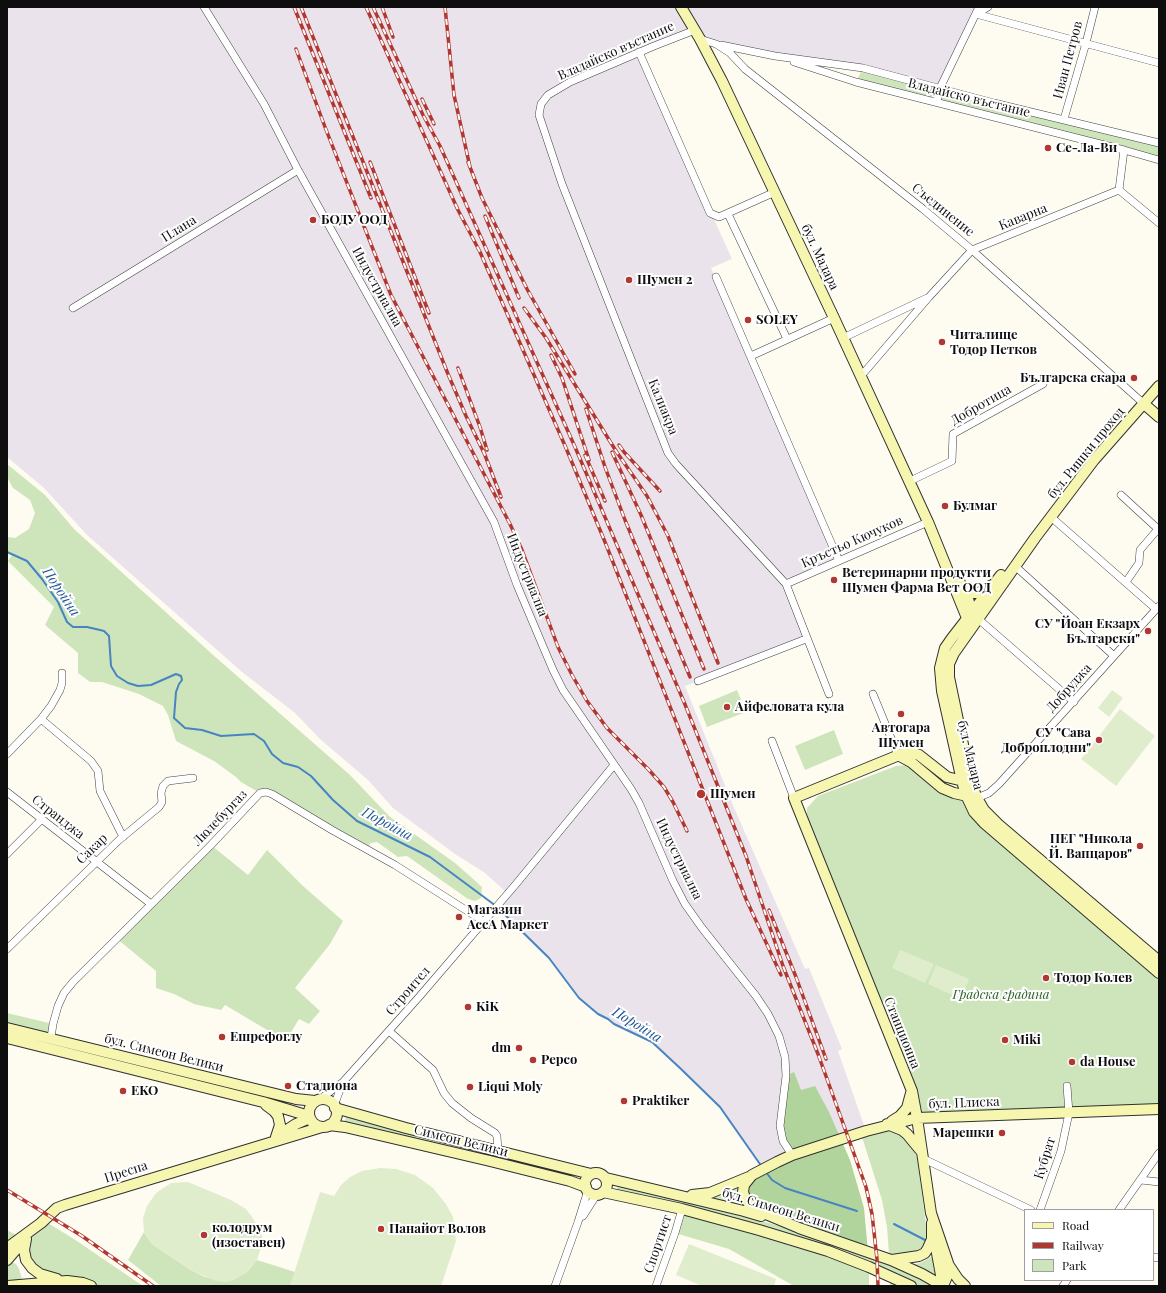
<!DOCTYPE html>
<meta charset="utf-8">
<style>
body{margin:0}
#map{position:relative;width:1166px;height:1293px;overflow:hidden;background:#fefcf0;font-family:"Playfair Display",serif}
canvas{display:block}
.frame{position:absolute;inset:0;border:8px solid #0e0e0e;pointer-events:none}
.legend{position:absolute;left:1024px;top:1209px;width:130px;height:72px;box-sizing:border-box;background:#fff;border:1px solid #9f9f9f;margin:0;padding:5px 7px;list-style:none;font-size:12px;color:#0e0e0e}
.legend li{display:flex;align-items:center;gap:8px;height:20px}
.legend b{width:20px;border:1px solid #9f9f9f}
</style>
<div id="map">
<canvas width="1166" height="1293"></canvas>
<div class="frame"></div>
<ul class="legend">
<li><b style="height:5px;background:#f7f6b1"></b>Road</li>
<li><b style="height:5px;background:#b13832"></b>Railway</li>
<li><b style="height:11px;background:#cee5bc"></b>Park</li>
</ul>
</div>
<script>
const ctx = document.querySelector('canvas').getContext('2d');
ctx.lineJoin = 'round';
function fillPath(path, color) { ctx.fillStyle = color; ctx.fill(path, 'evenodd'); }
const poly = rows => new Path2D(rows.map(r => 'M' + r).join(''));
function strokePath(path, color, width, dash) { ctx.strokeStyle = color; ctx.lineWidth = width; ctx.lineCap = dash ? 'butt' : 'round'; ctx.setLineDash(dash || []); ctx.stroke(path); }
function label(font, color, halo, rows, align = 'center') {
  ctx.font = font + ' "Playfair Display",serif'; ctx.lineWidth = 4; ctx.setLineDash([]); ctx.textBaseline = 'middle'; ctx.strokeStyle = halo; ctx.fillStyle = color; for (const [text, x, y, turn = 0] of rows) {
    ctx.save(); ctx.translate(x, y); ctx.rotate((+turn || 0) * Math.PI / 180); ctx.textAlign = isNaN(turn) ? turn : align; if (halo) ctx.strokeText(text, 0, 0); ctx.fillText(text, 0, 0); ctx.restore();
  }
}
const industrial = poly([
 [7,7,988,7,976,14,940,88,863,68,775,56,700,39,695,30,639,53,732,259,711,268,839,561,786,584,806,639,685,686,735,810,805,969,809,968,842,1049,838,1051,866,1131,763,1169,719,1107,681,1069,652,1042,614,1024,608,1019,598,1014,579,998,549,958,496,906,507,893,485,873,455,854,393,808,368,780,320,739,295,713,242,672,87,535,44,488,7,457]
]);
const green = poly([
 [863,68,1159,143,1159,160,856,82],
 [7,464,45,495,74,529,212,654,350,775,389,816,455,863,471,877,482,887,481,898,475,901,468,899,407,856,398,857,377,842,370,843,369,850,286,802,260,793,241,782,236,777,214,761,176,741,168,715,163,706,139,694,102,682,90,682,78,673,78,653,45,625,54,607,8,561,12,555,7,552,7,537,15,538,29,529,35,513,30,500,13,488,7,477],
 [737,690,746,712,707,727,699,706],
 [834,730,843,754,805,770,795,746],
 [907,765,946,796,963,800,1159,978,1159,1105,921,1113,918,1099,807,815,807,808,818,796,896,766],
 [211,845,248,875,267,850,303,886,343,921,330,944,295,988,320,1011,309,1024,299,1019,287,1039,279,1037,225,1005,221,1010,194,1004,174,994,156,988,156,971,116,938],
 [7,1013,53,1024,51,1038,7,1028],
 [346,1116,578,1174,576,1180,345,1122],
 [886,1129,897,1133,910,1145,917,1157,927,1232,925,1247,913,1255,889,1254,887,1227,882,1200,862,1137],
 [618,1184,748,1217,790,1229,859,1251,938,1286,890,1286,890,1276,869,1267,869,1286,794,1286,729,1249,675,1233,682,1209,745,1223,617,1189],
 [742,1184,749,1209,710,1197],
 [43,1220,74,1239,143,1286,8,1286,64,1281,40,1274,24,1250,7,1248,7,1230,21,1238],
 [144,1232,152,1244,191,1270,205,1277,226,1282,234,1279,247,1272,257,1260,295,1272,290,1286,161,1286,128,1260],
 [935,1255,939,1277,913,1265,920,1263],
 [10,1261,16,1264,19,1269,22,1279,19,1283,7,1284,7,1262]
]);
const forest = poly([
 [794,1072,801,1090,815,1086,829,1112,850,1160,864,1208,868,1252,756,1210,744,1185,792,1155,783,1141,786,1076]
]);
const pitch = poly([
 [1112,690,1123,698,1109,717,1098,708],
 [1120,709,1155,736,1116,786,1081,759],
 [900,950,934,964,925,983,892,968],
 [936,965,969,979,961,999,928,984],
 [380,1168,396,1169,415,1175,433,1188,446,1204,453,1217,456,1241,441,1286,290,1286,320,1192,334,1196,341,1185,350,1177,362,1171],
 [188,1182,231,1200,246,1209,252,1217,261,1232,263,1241,257,1260,247,1272,234,1280,226,1282,216,1281,191,1270,152,1244,144,1232,143,1218,147,1206,156,1193,171,1183],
 [689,1244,776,1279,774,1286,702,1286,676,1275]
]);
const stream = poly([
 [7,552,27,561,42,579,58,602,67,622,73,627,87,627,100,630,104,631,109,636,111,666,117,676,128,683,138,686,151,685,176,674,181,676,182,680,179,684,176,692,174,718,185,728,202,730,221,736,254,734,264,741,272,754,283,763,298,767,311,776,333,800,357,821,430,857,496,906,549,958,579,998,598,1014,608,1019,614,1024,652,1042,681,1069,720,1107,762,1167],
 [766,1172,772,1180,785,1188,857,1211],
 [894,1224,925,1240]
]);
const street = poly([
 [204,7,264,104,298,170,494,522,517,585,553,670,563,690,631,789,639,803,673,881,685,904,702,928,756,996,768,1014,779,1036,785,1057,786,1076,780,1126,783,1141,792,1155],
 [976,14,1159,63],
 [976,14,988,7],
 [695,30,654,46,570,82,548,95,541,104,539,115,562,184,668,453,676,464,786,584,829,694],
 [700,39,716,44,730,53,745,69,923,209,972,250,1143,403],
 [721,45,775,56,863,68,994,103,1159,143],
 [639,52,710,213,719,217,775,192],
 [794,62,856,82,1124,150,1159,160],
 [937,102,940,88,979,7],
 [1064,119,1086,43,1095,7],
 [1124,150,1119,190,1159,223],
 [728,214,787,339],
 [716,277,839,561],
 [73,308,298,170],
 [843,338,927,298],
 [751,356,834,318],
 [861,376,929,297,972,250,1119,190],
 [910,481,952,461,953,434,1043,384],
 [1121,495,1158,529,1140,550,1139,563,1126,582],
 [1051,517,1156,609],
 [1015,566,1114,656],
 [786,584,928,522],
 [976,617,1074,702],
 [698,681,806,639],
 [873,694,898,755],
 [41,719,91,761,98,771,100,791,123,837],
 [772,741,794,798],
 [7,754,41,719,51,706,60,690,62,683,62,673],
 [7,792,151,904],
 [977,798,989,793,999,784,1159,606],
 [7,854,42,819],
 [7,949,119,840,159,807,162,802,161,793,163,786,168,781,193,778],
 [389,1031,433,1070,444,1093,452,1103,471,1118,495,1133,497,1136,498,1151],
 [51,1038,53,1024,58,1006,64,993,73,982,211,845,260,793,266,792,272,794,332,830,395,865,483,921],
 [320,1099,343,1082,419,997,516,884,614,765],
 [334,1106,342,1084],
 [924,1159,1031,1210],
 [1141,1180,1159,1182],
 [1040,1210,1061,1151,1069,1113,1067,1086],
 [1119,1210,1159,1153],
 [583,1216,597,1194],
 [1153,1257,1159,1258],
 [555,1286,578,1222,588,1190],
 [656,1286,675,1233,682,1209],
 [1063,1286,1067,1280]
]);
const secondary = poly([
 [681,7,700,39,722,81,834,318,928,522,967,618],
 [1159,386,1094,460,1035,538,954,653,949,664,949,677,971,783,977,798,984,810,998,824,1159,961],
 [1143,403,1159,417],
 [1001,575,952,638,945,648,940,668,942,691,962,781,966,795,974,812,984,823,1159,973],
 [959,581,968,599,973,616],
 [962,587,974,593,979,593,990,586],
 [898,755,911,762,942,788,954,793,972,797],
 [7,1028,296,1099,315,1101],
 [7,1038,263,1102,309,1116],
 '309 1113a14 14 0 1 1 28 0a14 14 0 1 1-28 0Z',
 [266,1105,274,1111,278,1116,280,1125,276,1137],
 [335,1108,406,1128,591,1174],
 [892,1121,900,1116,907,1108,911,1093],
 [887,1124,902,1130,907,1134,921,1151],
 [329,1125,345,1127,490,1161,570,1181,586,1187],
 [276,1137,296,1124,310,1118],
 '585 1184a11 11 0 1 1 22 0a11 11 0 1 1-22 0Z',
 [606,1178,744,1211,761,1216],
 [603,1192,682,1209,759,1230,828,1251,869,1267,911,1286],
 [692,1195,710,1193,749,1177],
 [799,1228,891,1260,922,1274,943,1286],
 [804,1230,756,1210,750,1205,745,1198,743,1192,744,1185,752,1175,777,1162,792,1155,866,1131,917,1118,1159,1109],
 [934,1237,943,1286],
 [26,1239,24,1250,26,1260,32,1268,40,1274,57,1279],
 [7,1248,41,1223,57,1208,65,1205,322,1127],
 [7,1260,24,1240],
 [892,1260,919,1256,925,1253,928,1248,932,1239,932,1223],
 [948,1264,958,1279,965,1286],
 [8,1286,67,1281,83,1283,91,1286],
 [943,1286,948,1274,948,1263,931,1213,917,1118,912,1091,794,798,909,751,919,755,947,777,971,783]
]);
const rail = poly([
 [294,7,371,198],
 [301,7,448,374,466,416,485,455],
 [366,7,458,210,480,252,566,448,605,542,746,899,781,975],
 [373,7,423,115,440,146,575,447,684,702,746,856,783,966,818,1054,866,1187,872,1214,877,1259,878,1286],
 [382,7,393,37],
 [445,7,454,95,470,167],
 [296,49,325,127,391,295,510,524,522,550,558,647,572,675,587,701,607,728,649,770,664,787,673,802,687,831],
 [422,99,434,124],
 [370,162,429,313],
 [468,162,482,198,527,289,575,374],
 [485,216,519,298],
 [524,308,546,338,616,451,647,496,668,536,718,663],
 [551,355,562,378,589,460],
 [458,368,480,427,487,450],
 [586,409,605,467,625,520,690,677],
 [619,445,624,452,660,491],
 [483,450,501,497],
 [612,452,641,515,704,669],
 [585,455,605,501],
 [769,910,796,977,826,1059],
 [7,1190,82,1236,153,1286]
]);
const markers = [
 [1048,148,4,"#b13832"],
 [313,220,4,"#b13832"],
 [629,280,4,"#b13832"],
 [748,320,4,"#b13832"],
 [942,342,4,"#b13832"],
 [1134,378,4,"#b13832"],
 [945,506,4,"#b13832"],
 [834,580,4,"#b13832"],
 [1148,631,4,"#b13832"],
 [727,707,4,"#b13832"],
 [901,714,4,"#b13832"],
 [1099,740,4,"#b13832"],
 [701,794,5,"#b13832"],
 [1140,846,4,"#b13832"],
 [459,917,4,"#b13832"],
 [1046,978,4,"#b13832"],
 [468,1007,4,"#b13832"],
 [222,1037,4,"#b13832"],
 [1005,1040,4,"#b13832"],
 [519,1048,4,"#b13832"],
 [533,1060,4,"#b13832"],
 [1072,1062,4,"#b13832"],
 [288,1086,4,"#b13832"],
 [470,1087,4,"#b13832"],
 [123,1091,4,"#b13832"],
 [624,1101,4,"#b13832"],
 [1002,1133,4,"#b13832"],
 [381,1229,4,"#b13832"],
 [204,1235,4,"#b13832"]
];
const streetNames = [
 ["Владайско въстание",616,51,-24],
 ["Иван Петров",1068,60,-75],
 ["Владайско въстание",969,98,14],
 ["Съединение",943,210,39],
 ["Каварна",1023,217,-22],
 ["Плана",179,229,-32],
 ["бул. Мадара",820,257,65],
 ["Индустриална",377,287,61],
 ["Добротица",981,405,-30],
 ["Калиакра",663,407,68],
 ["бул. Ришки проход",1086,453,-51],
 ["Кръстьо Кючуков",852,542,-24],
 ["Индустриална",527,575,68],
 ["Добруджа",1069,688,-48],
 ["бул. Мадара",970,755,76],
 ["Странджа",58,817,38],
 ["Люлебургаз",220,818,-46],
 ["Сакар",92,849,-44],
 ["Индустриална",679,859,64],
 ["Строител",408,991,-49],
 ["Станционна",902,1033,68],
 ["бул. Симеон Велики",164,1053,14],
 ["бул. Плиска",964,1103,-2],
 ["Симеон Велики",461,1141,14],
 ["Кубрат",1045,1158,-72],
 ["Преспа",126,1172,-18],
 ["бул. Симеон Велики",781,1210,17],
 ["Спортист",658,1244,-71]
];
const poiNames = [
 ["Се-Ла-Ви",1056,148],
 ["БОДУ ООД",321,220],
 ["Шумен 2",637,280],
 ["SOLEY",756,320],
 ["Читалище",950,335],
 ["Тодор Петков",950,350],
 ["Българска скара",1126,378,"right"],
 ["Булмаг",953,506],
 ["Ветеринарни продукти",842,573],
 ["Шумен Фарма Вет ООД",842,588],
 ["СУ \"Йоан Екзарх",1140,624,"right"],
 ["Български\"",1140,639,"right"],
 ["Айфеловата кула",735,707],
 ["Автогара",901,728,"center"],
 ["Шумен",901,743,"center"],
 ["СУ \"Сава",1091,733,"right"],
 ["Доброплодни\"",1091,748,"right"],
 ["Шумен",710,794],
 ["ПЕГ \"Никола",1132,839,"right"],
 ["Й. Вапцаров\"",1132,854,"right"],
 ["Магазин",467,910],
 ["АссА Маркет",467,925],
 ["Тодор Колев",1054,978],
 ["KiK",476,1007],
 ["Ешрефоглу",230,1037],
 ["Miki",1013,1040],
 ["dm",511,1048,"right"],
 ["Pepco",541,1060],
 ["da House",1080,1062],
 ["Стадиона",296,1086],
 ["Liqui Moly",478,1087],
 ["EKO",131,1091],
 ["Praktiker",632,1101],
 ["Марешки",994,1133,"right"],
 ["колодрум",212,1228],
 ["(изоставен)",212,1243],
 ["Панайот Волов",389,1229]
];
const parkNames = [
 ["Градска градина",1001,995]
];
const waterNames = [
 ["Поройна",61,592,56],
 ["Поройна",387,824,28],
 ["Поройна",637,1025,31]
];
fillPath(industrial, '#ebe3eb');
fillPath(green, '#cee5bc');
fillPath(forest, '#b1d49d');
fillPath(pitch, '#dfedcd');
strokePath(stream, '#4784c1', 2);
strokePath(street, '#414141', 8);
strokePath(secondary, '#303030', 12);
strokePath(street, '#fff', 7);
strokePath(secondary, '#f7f6b1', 10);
strokePath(rail, '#b13832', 3.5);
strokePath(rail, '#fff', 2, [6]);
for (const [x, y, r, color] of markers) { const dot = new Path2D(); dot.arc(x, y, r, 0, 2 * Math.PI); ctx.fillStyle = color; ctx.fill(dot); strokePath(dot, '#fff', 1.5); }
label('13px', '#0e0e0e', '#fff', streetNames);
label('bold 13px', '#0e0e0e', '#fff', poiNames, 'left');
label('italic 13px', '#2b5f24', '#fff', parkNames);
label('italic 14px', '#225894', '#fff', waterNames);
</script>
